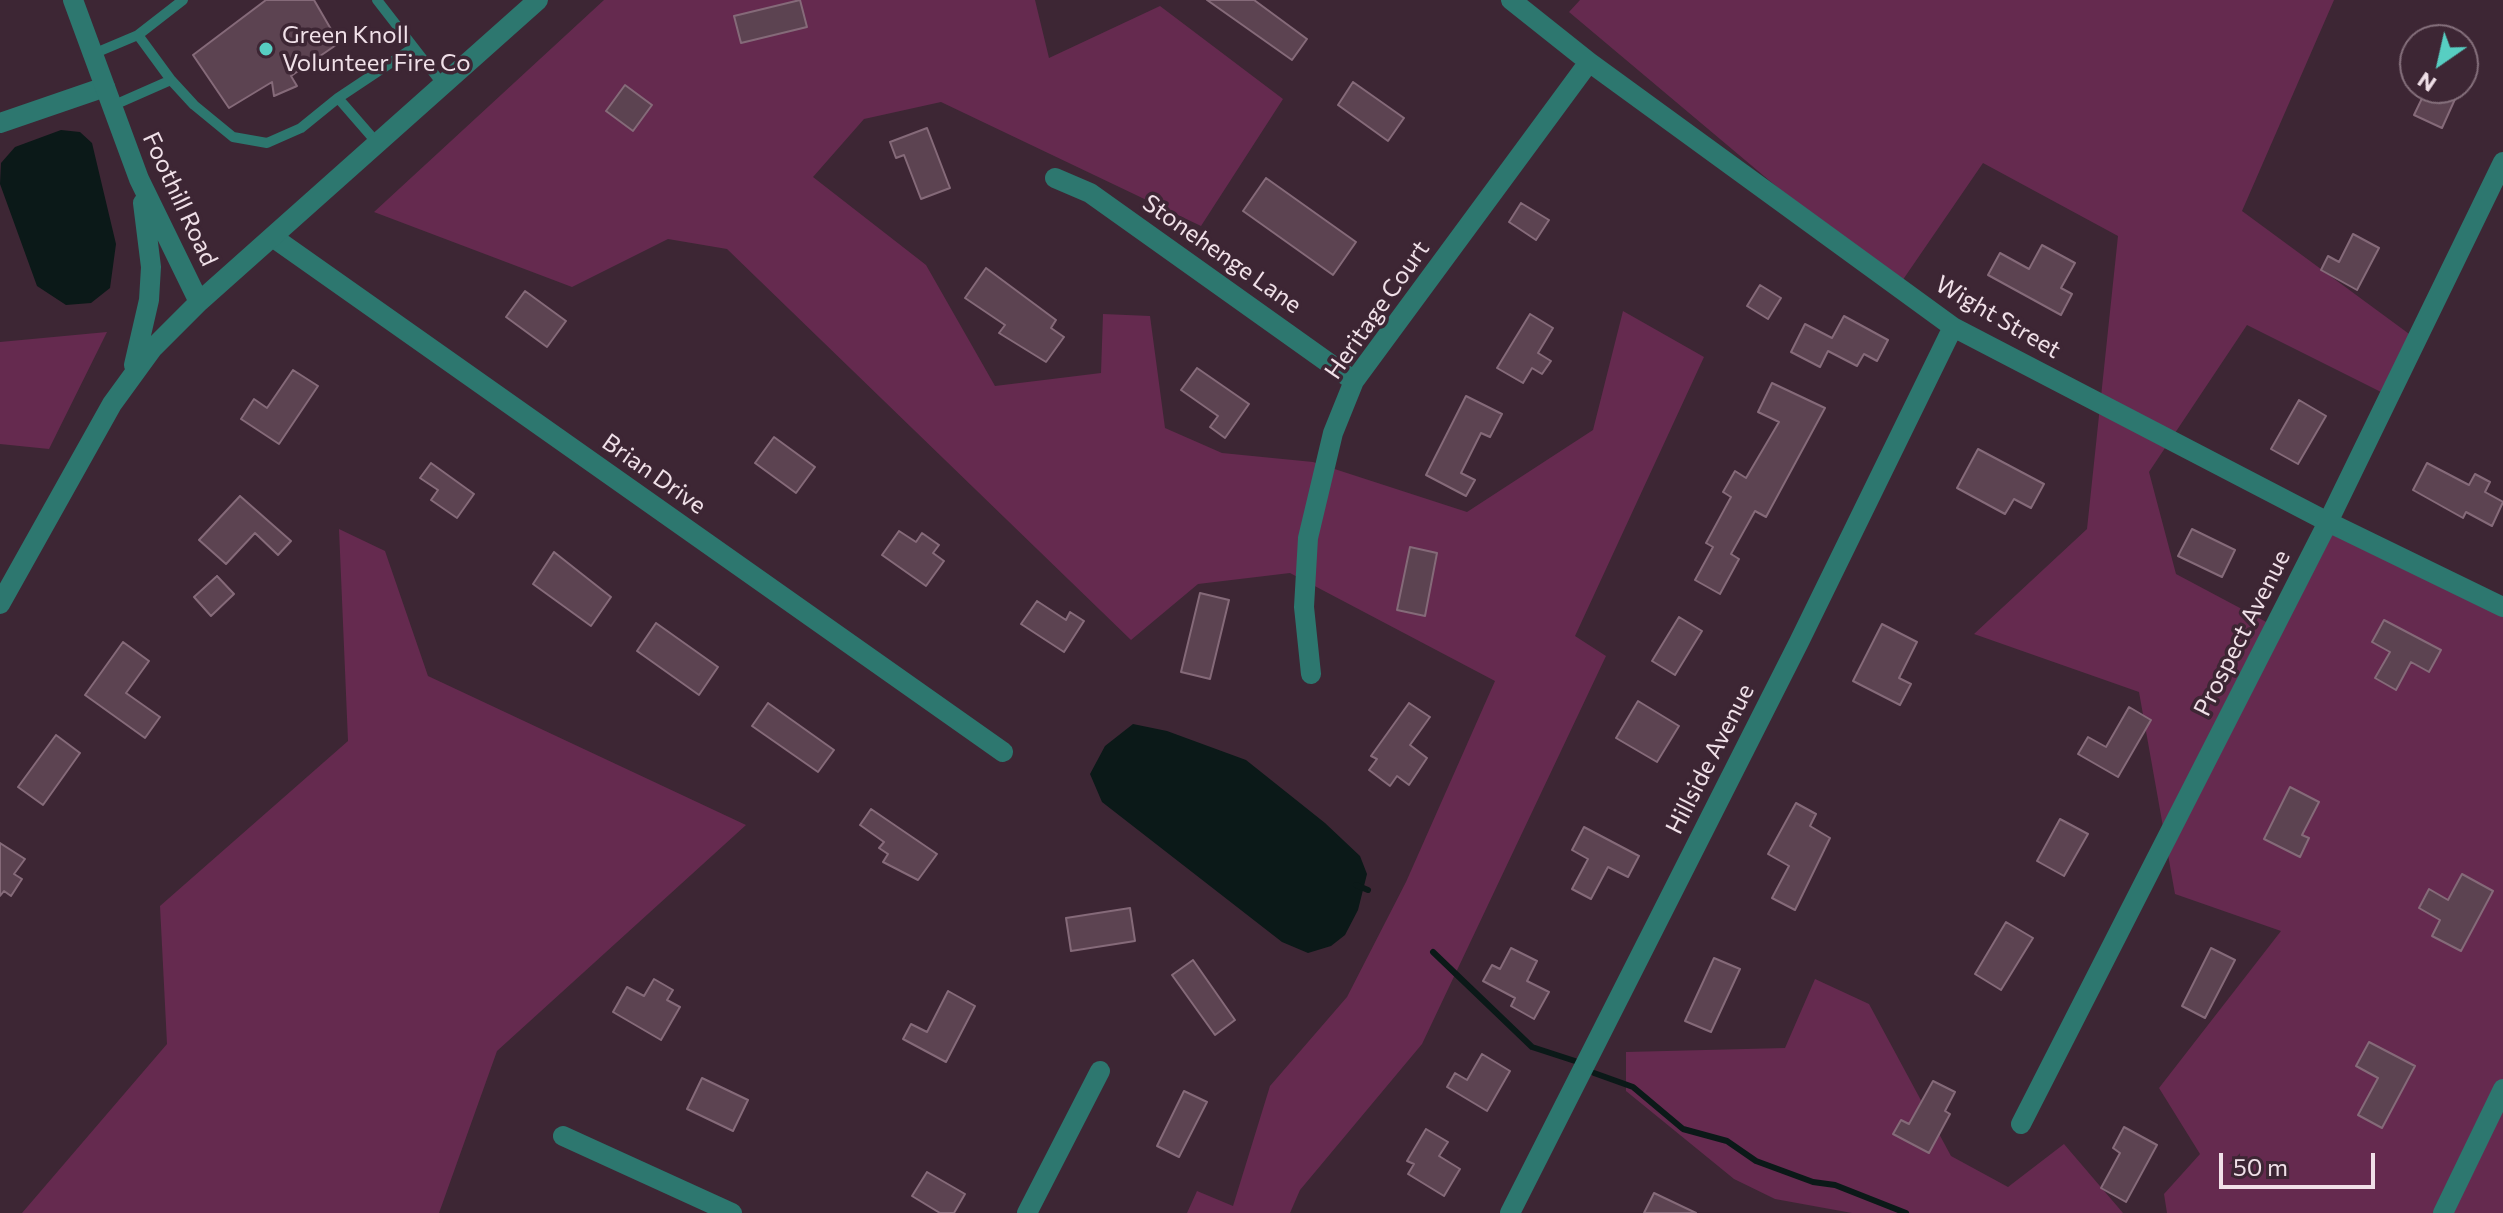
<!DOCTYPE html>
<style>
body{margin:0}
#map{position:relative;width:2503px;height:1213px;overflow:hidden;background:#3d2634;font-family:Commissioner,sans-serif}
canvas{display:block}
.north{position:absolute;left:2399px;top:24px;width:80px;height:80px;box-sizing:border-box;background:#3d2634;border:2px solid #85707c;border-radius:50%;rotate:214deg;font-size:22px;font-weight:700;line-height:32px;text-align:center;color:#f0e0e8}
.north::after{content:'';display:block;margin:auto;width:28px;height:36px;background:#57cec2;clip-path:polygon(50% 0,100% 100%,50% 72%,0 100%)}
.scale{position:absolute;left:2219px;top:1153px;width:156px;height:36px;box-sizing:border-box;border:4px solid #f0e0e8;border-top:0;padding-left:10px;font-size:24px;line-height:28px;white-space:nowrap;color:#f0e0e8;-webkit-text-stroke:6px #3d2634;paint-order:stroke}
</style>
<div id="map">
<canvas width="2503" height="1213"></canvas>
<div class="north">N</div>
<div class="scale">50 m</div>
</div>
<script>
const ctx = document.querySelector('canvas').getContext('2d');
ctx.lineJoin = 'round';
function fillPath(path, color) { ctx.fillStyle = color; ctx.fill(path, 'evenodd'); }
const poly = rows => new Path2D(rows.map(r => 'M' + r).join(''));
function strokePath(path, color, width, dash) { ctx.strokeStyle = color; ctx.lineWidth = width; ctx.lineCap = dash ? 'butt' : 'round'; ctx.setLineDash(dash || []); ctx.stroke(path); }
function label(font, color, halo, rows, align = 'center') {
  ctx.font = font + ' Commissioner,sans-serif'; ctx.lineWidth = 7; ctx.setLineDash([]); ctx.textBaseline = 'middle'; ctx.strokeStyle = halo; ctx.fillStyle = color; for (const [text, x, y, turn = 0] of rows) {
    ctx.save(); ctx.translate(x, y); ctx.rotate((+turn || 0) * Math.PI / 180); ctx.textAlign = isNaN(turn) ? turn : align; if (halo) ctx.strokeText(text, 0, 0); ctx.fillText(text, 0, 0); ctx.restore();
  }
}
const green = poly([
 [604,0,1035,0,1049,58,1160,6,1283,99,1201,226,941,102,864,119,813,177,926,265,995,386,1101,373,1103,314,1150,316,1165,428,1222,453,1313,462,1467,512,1593,430,1623,311,1704,357,1575,636,1606,656,1422,1044,1300,1190,1290,1213,1187,1213,1197,1191,1233,1206,1270,1086,1347,997,1406,882,1495,681,1290,573,1198,584,1131,640,727,249,668,239,572,287,374,212],
 [1580,0,2334,0,2242,211,2416,339,2385,394,2247,325,2149,472,2176,574,2270,624,2325,513,2503,608,2503,1213,2167,1213,2164,1194,2200,1154,2159,1088,2281,931,2175,894,2139,692,1974,634,2087,529,2118,236,1983,163,1900,284,1871,266,1569,12],
 [107,332,49,449,0,444,0,342],
 [339,529,385,551,428,676,746,825,497,1051,439,1213,22,1213,167,1044,160,906,348,741],
 [1815,979,1869,1004,1951,1156,2008,1187,2064,1144,2123,1213,1852,1213,1775,1199,1734,1179,1626,1091,1626,1052,1785,1048]
]);
const water = poly([
 [61,130,80,132,92,143,116,244,110,288,91,303,66,305,37,286,0,184,1,163,15,147],
 [1133,724,1167,731,1246,760,1325,823,1360,856,1367,874,1358,910,1345,935,1331,946,1308,953,1282,942,1102,802,1090,774,1105,746]
]);
const stream = poly([
 [1356,885,1368,890],
 [1433,952,1532,1047,1575,1061],
 [1594,1073,1633,1087,1683,1129,1727,1141,1756,1161,1813,1182,1835,1185,1906,1213]
]);
const building = poly([
 [266,0,314,0,339,43,291,76,297,86,274,96,272,82,229,108,193,55,266,0],
 [800,0,807,27,741,43,734,16,800,0],
 [1207,0,1254,0,1307,39,1292,60,1207,0],
 [1353,82,1404,118,1388,141,1338,105,1353,82],
 [625,85,652,105,633,131,606,111,625,85],
 [2427,88,2460,88,2442,128,2414,115,2427,88],
 [927,128,950,188,921,199,904,155,896,158,890,142,927,128],
 [1266,178,1356,242,1333,275,1243,211,1266,178],
 [1521,203,1549,220,1536,240,1509,222,1521,203],
 [2353,234,2379,248,2357,290,2321,270,2328,256,2339,262,2353,234],
 [2042,245,2075,263,2061,288,2072,294,2061,315,1988,275,2000,253,2029,269,2042,245],
 [986,268,1056,320,1051,328,1064,337,1046,362,999,333,1005,325,965,298,986,268],
 [1760,285,1781,298,1768,319,1747,306,1760,285],
 [525,291,566,321,547,347,506,317,525,291],
 [1530,314,1553,328,1538,353,1551,361,1542,374,1532,368,1523,383,1497,368,1530,314],
 [1844,316,1888,340,1877,361,1864,354,1857,366,1828,351,1820,367,1791,352,1805,324,1832,338,1844,316],
 [1197,368,1249,404,1225,438,1210,427,1218,416,1181,390,1197,368],
 [293,370,318,386,279,444,241,419,254,399,267,408,293,370],
 [1772,383,1825,408,1766,517,1755,511,1731,554,1739,559,1720,594,1695,580,1713,547,1706,543,1731,497,1723,492,1735,471,1746,478,1779,422,1758,412,1772,383],
 [1466,396,1502,414,1490,437,1481,433,1461,473,1475,480,1466,496,1426,475,1466,396],
 [2299,400,2326,416,2298,464,2271,449,2299,400],
 [774,437,815,467,796,493,755,463,774,437],
 [1978,449,2044,484,2031,508,2014,499,2005,514,1957,488,1978,449],
 [431,463,474,494,457,518,431,500,438,490,420,478,431,463],
 [2427,463,2469,485,2475,474,2490,482,2485,492,2503,502,2492,526,2466,512,2463,518,2413,490,2427,463],
 [240,496,291,541,278,555,255,533,226,564,199,540,240,496],
 [2192,529,2235,550,2222,577,2178,556,2192,529],
 [899,531,916,542,922,533,939,545,933,553,944,561,926,586,882,555,899,531],
 [1410,547,1437,553,1425,616,1397,610,1410,547],
 [554,552,611,597,591,626,533,584,554,552],
 [217,576,234,594,211,616,194,597,217,576],
 [1200,593,1229,600,1210,679,1181,672,1200,593],
 [1037,601,1066,620,1070,612,1084,621,1064,652,1021,624,1037,601],
 [1679,617,1702,631,1675,675,1652,661,1679,617],
 [2384,620,2441,650,2429,672,2411,662,2396,690,2375,678,2390,652,2372,642,2384,620],
 [656,623,718,667,699,695,637,651,656,623],
 [1882,624,1917,642,1899,678,1911,684,1900,705,1853,681,1882,624],
 [123,642,149,661,126,693,160,717,145,738,85,695,123,642],
 [1638,701,1679,726,1657,762,1616,738,1638,701],
 [768,703,834,750,818,772,752,726,768,703],
 [1409,703,1430,717,1410,745,1427,758,1409,785,1397,776,1390,786,1369,770,1377,759,1371,756,1409,703],
 [2129,707,2151,720,2118,777,2078,754,2088,737,2106,747,2129,707],
 [56,735,80,753,43,805,18,787,56,735],
 [2290,787,2319,802,2302,835,2309,838,2300,857,2264,839,2290,787],
 [1796,803,1816,814,1810,826,1830,838,1795,910,1772,898,1789,866,1768,854,1796,803],
 [871,809,937,854,918,880,883,862,888,854,879,848,884,842,860,825,871,809],
 [2060,819,2088,834,2064,876,2037,861,2060,819],
 [1584,827,1639,856,1628,877,1608,867,1591,899,1572,889,1588,859,1572,850,1584,827],
 [0,843,25,859,14,874,22,879,11,896,4,891,0,896,0,843],
 [2462,874,2493,891,2461,951,2432,936,2440,920,2419,908,2429,889,2448,900,2462,874],
 [1130,908,1135,941,1071,951,1066,918,1130,908],
 [2006,922,2033,938,2001,990,1975,974,2006,922],
 [1511,948,1537,961,1527,981,1549,992,1534,1019,1511,1006,1515,998,1483,981,1492,965,1500,969,1511,948],
 [2211,948,2235,960,2205,1018,2182,1006,2211,948],
 [1714,958,1740,969,1711,1032,1685,1021,1714,958],
 [1193,960,1235,1020,1215,1035,1172,975,1193,960],
 [654,979,673,990,667,1000,680,1007,661,1040,613,1012,627,987,644,996,654,979],
 [948,991,975,1006,946,1062,903,1039,911,1024,927,1032,948,991],
 [2369,1042,2415,1066,2382,1128,2358,1115,2378,1078,2356,1066,2369,1042],
 [1482,1054,1510,1071,1487,1111,1447,1087,1455,1073,1467,1080,1482,1054],
 [702,1078,748,1100,733,1131,687,1109,702,1078],
 [1933,1081,1955,1092,1945,1111,1950,1114,1929,1153,1893,1134,1901,1120,1909,1124,1933,1081],
 [1184,1091,1207,1102,1179,1157,1157,1146,1184,1091],
 [2124,1127,2157,1145,2126,1202,2101,1188,2120,1153,2113,1148,2124,1127],
 [1426,1129,1448,1142,1439,1156,1460,1169,1444,1196,1408,1174,1414,1164,1407,1161,1426,1129],
 [927,1172,965,1194,954,1213,940,1213,912,1196,927,1172],
 [1654,1193,1696,1213,1644,1213,1654,1193]
]);
const service = poly([
 [377,0,443,85],
 [138,35,171,80],
 [93,54,138,35,183,0],
 [338,98,413,48],
 [112,106,171,80,194,105,233,137,267,143,301,128,338,98,378,144]
]);
const minor = poly([
 [1511,0,1589,62,1953,327,2328,522,2503,607],
 [0,123,105,87],
 [1055,178,1090,193,1354,381],
 [274,238,1003,752],
 [1311,674,1304,607,1308,538,1333,433,1354,381,1589,62],
 [2021,1124,2328,522,2503,162],
 [563,1136,732,1213],
 [1027,1213,1100,1071],
 [1510,1213,1799,642,1953,327],
 [2443,1213,2503,1089]
]);
const tertiary = poly([
 [73,0,139,179,199,302],
 [134,365,149,300,151,267,143,203],
 [0,604,112,404,152,349,199,302,538,0]
]);
const markers = [
 [266,49,8,"#57cec2"]
];
const poiNames = [
 ["Green Knoll",282,35],
 ["Volunteer Fire Co",282,63]
];
const streetNames = [
 ["Foothill Road",180,199,65],
 ["Stonehenge Lane",1222,254,35],
 ["Heritage Court",1377,310,-55],
 ["Wight Street",1998,317,30],
 ["Brian Drive",654,474,35],
 ["Prospect Avenue",2242,633,-63],
 ["Hillside Avenue",1710,759,-63]
];
fillPath(green, '#652a4f');
fillPath(water, '#0b1918');
strokePath(stream, '#0b1918', 6);
fillPath(building, '#5c4351');
strokePath(building, '#856a79', 2);
strokePath(service, '#2d776f', 10);
strokePath(minor, '#2d776f', 20);
strokePath(tertiary, '#2d776f', 20);
for (const [x, y, r, color] of markers) { const dot = new Path2D(); dot.arc(x, y, r, 0, 2 * Math.PI); ctx.fillStyle = color; ctx.fill(dot); strokePath(dot, '#3d2634', 3); }
label('24px', '#f0e0e8', '#3d2634', poiNames, 'left');
label('24px', '#f0e0e8', '#3d2634', streetNames);
</script>
